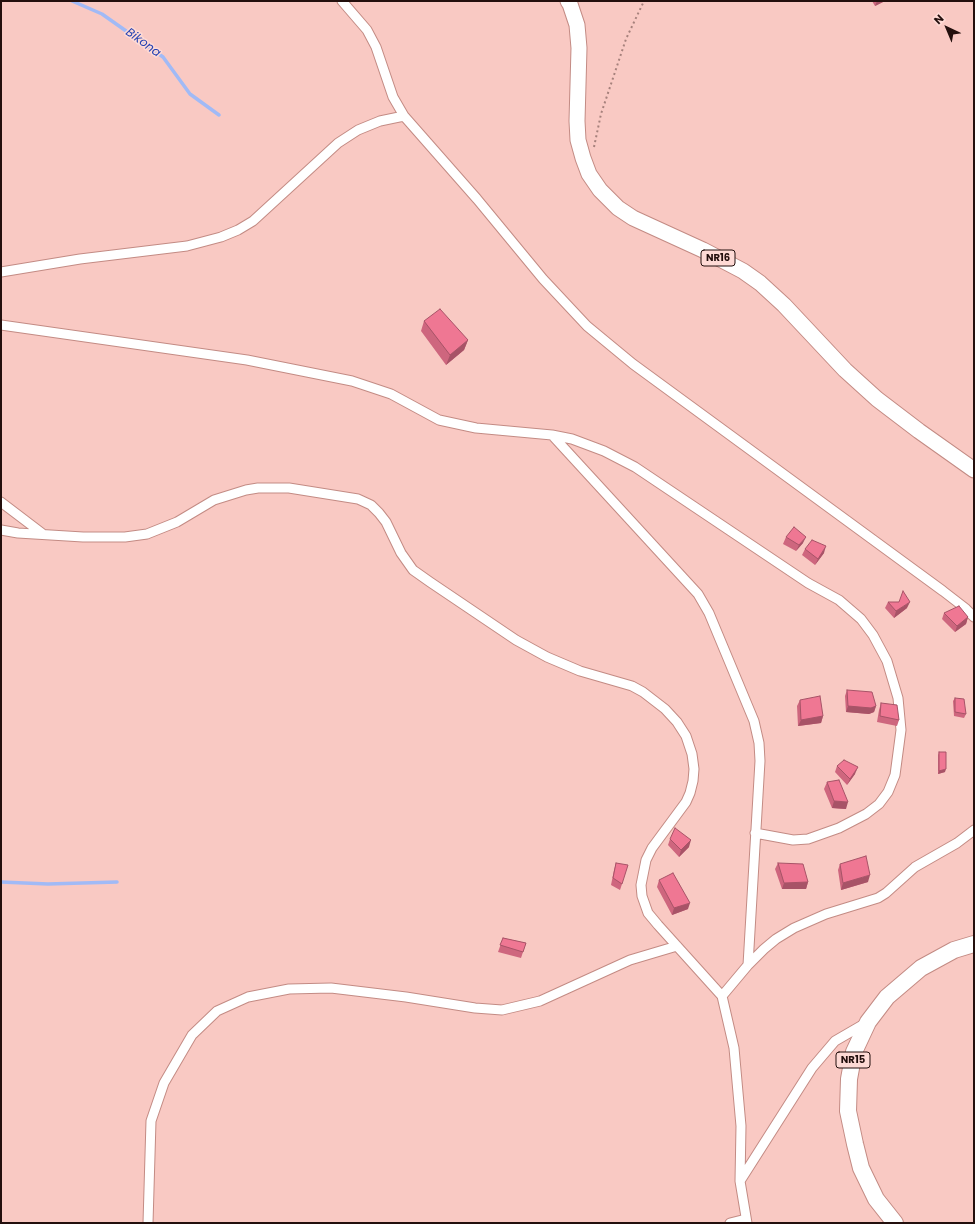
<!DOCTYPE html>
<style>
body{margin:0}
#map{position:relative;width:975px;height:1224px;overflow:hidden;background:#f9c9c3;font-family:Poppins,sans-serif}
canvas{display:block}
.frame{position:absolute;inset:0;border:2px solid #230f0d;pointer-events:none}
.north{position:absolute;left:927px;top:8px;width:40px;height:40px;-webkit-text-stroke:3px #fedad5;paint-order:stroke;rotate:316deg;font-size:11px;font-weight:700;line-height:16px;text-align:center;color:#230f0d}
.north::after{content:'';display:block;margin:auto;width:14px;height:18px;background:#230f0d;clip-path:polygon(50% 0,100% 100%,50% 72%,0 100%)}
</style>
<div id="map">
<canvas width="975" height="1224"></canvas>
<div class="frame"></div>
<div class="north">N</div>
</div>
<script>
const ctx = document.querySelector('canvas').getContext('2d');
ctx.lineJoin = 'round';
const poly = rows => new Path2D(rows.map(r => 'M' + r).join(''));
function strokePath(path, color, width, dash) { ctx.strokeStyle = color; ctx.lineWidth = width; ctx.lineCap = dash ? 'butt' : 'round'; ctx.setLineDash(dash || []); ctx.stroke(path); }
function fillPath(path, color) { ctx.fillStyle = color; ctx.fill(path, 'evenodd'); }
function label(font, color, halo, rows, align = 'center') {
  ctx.font = font + ' Poppins,sans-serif'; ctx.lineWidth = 3; ctx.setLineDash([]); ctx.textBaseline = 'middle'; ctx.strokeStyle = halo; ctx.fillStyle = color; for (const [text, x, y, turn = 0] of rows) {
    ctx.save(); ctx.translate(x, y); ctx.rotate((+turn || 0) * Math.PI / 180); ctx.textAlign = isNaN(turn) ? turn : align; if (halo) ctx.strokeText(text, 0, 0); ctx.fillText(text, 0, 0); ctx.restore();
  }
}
const stream = poly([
 [72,1,102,14,163,57,190,94,219,115],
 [1,882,48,884,117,882]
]);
const path = poly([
 [594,147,601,114,626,39,644,1]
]);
const minor = poly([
 [342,1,367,30,376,47,393,97,404,116,477,199,543,279,587,326,633,364,943,591,965,608,974,617],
 [1,272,80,259,187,246,221,237,238,230,253,221,338,143,358,130,380,121,404,116],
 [1,325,247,360,352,381,391,394,439,420,476,428,552,435,572,439,604,451,635,467,808,583,839,600,861,619,873,635,887,661,898,698,901,730,895,775,888,792,879,804,866,814,839,828,808,839,793,840,755,833],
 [552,435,698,594,709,613,754,721,759,743,760,761,748,965],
 [1,502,43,534],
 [1,530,18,533,83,537,125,537,147,534,177,522,214,500,246,490,258,488,289,488,358,499,371,505,379,513,386,522,401,553,413,570,430,582,516,640,547,657,580,671,632,686,643,692,665,709,677,722,686,736,692,754,694,769,693,781,690,793,686,802,652,848,646,860,641,885,642,896,648,913,658,925,722,996,734,1048,741,1126,740,1181,747,1223],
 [722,996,748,965,764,949,776,939,794,928,826,914,878,898,886,893,915,867,957,843,974,830],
 [740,1181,812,1068,835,1041,866,1023],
 [148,1223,151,1121,164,1083,192,1035,217,1011,248,997,289,989,331,988,406,997,475,1008,502,1010,540,1001,630,960,677,946],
 [730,1223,746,1219]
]);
const primary = poly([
 [568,1,570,4,577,25,579,48,577,121,578,140,583,158,589,174,600,190,618,208,633,218,703,250,743,271,760,283,784,305,845,370,877,399,919,431,974,470]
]);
const trunk = poly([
 [895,1223,876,1199,861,1168,855,1144,848,1111,849,1079,854,1052,868,1022,887,997,921,968,954,950,974,944]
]);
const wall = poly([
 [872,1,885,1,875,6],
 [424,321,468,340,464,350,446,365,421,331],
 [786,537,803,543,796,551,783,544],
 [805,549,824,553,815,565,802,555],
 [888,602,907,608,894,618,885,608],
 [944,613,968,617,966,624,955,632,942,619],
 [847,690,876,706,874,712,869,714,846,712,845,696],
 [955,698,966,714,964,718,954,716,953,701],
 [800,700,823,716,821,723,798,726,797,706],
 [881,703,899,720,897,726,877,722,879,710],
 [939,752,945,772,938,774,938,755],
 [837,766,855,774,847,785,835,772],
 [827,782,846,809,832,808,824,789],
 [670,839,689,847,679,857,668,845],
 [616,863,622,884,620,890,611,885,614,870],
 [778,863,808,882,806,889,782,889,775,869],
 [840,864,868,882,841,890,838,870],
 [659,880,688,909,672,915,657,887],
 [503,938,526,943,521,958,498,952]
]);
const shadedWall = poly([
 [877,1,885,1,875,6],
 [468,340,464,350,446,365,450,355],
 [806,537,803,543,796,551,799,545],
 [826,546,824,553,815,565,818,559],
 [910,602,907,608,894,618,896,611],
 [968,617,966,624,955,632,957,626],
 [848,706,876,706,874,712,869,714,846,712],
 [823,716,821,723,798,726,801,720],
 [858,767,855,774,847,785,850,779],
 [946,769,945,772,938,774,939,771],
 [834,801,848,802,846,809,832,808],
 [691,840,689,847,679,857,681,850],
 [870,875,868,882,841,890,843,883],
 [808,882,806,889,782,889,784,883],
 [690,903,688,909,672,915,674,908]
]);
const building = poly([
 [440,309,468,340,450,355,424,321,440,309],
 [794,527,806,537,799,545,786,537,794,527],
 [812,540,826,546,818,559,805,549,812,540],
 [903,591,910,602,896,611,888,602,899,602,903,591],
 [959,606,968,617,957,626,944,613,959,606],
 [847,690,872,692,876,706,871,708,848,706,847,690],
 [820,696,823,716,801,720,800,700,820,696],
 [955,698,964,699,966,714,955,712,955,698],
 [881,703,897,705,899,720,880,716,881,703],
 [939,752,946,752,946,769,939,771,939,752],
 [844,760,858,767,850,779,837,766,844,760],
 [839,780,848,802,834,801,827,782,839,780],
 [675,828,691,840,681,850,670,839,675,828],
 [866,856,870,875,843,883,840,864,866,856],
 [616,863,628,865,622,884,613,878,616,863],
 [778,863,803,864,808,882,784,883,778,863],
 [673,873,690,903,674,908,659,880,673,873],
 [503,938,526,943,523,952,500,945,503,938]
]);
const shields = [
 [718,258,34],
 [853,1060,34]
];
const shieldNames = [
 ["NR16",718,258],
 ["NR15",853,1060]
];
const waterNames = [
 ["Bikona",143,43,36]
];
strokePath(stream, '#a1baf6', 3.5);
strokePath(minor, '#c38b84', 11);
strokePath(primary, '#c38b84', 17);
strokePath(trunk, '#c38b84', 18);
strokePath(path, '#a6817c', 2, [2, 3]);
strokePath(minor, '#fff', 9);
strokePath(primary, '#fff', 15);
strokePath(trunk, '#fff', 16);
fillPath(wall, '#ce667e');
fillPath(shadedWall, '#a75367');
fillPath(building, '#ef7793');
strokePath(building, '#a75367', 1);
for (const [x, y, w] of shields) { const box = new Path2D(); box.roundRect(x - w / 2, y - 8, w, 16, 3); ctx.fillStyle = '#fedad5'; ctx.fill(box); strokePath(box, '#230f0d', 1); }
label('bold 10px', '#230f0d', null, shieldNames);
label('italic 12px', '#2542b2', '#fedad5', waterNames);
</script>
